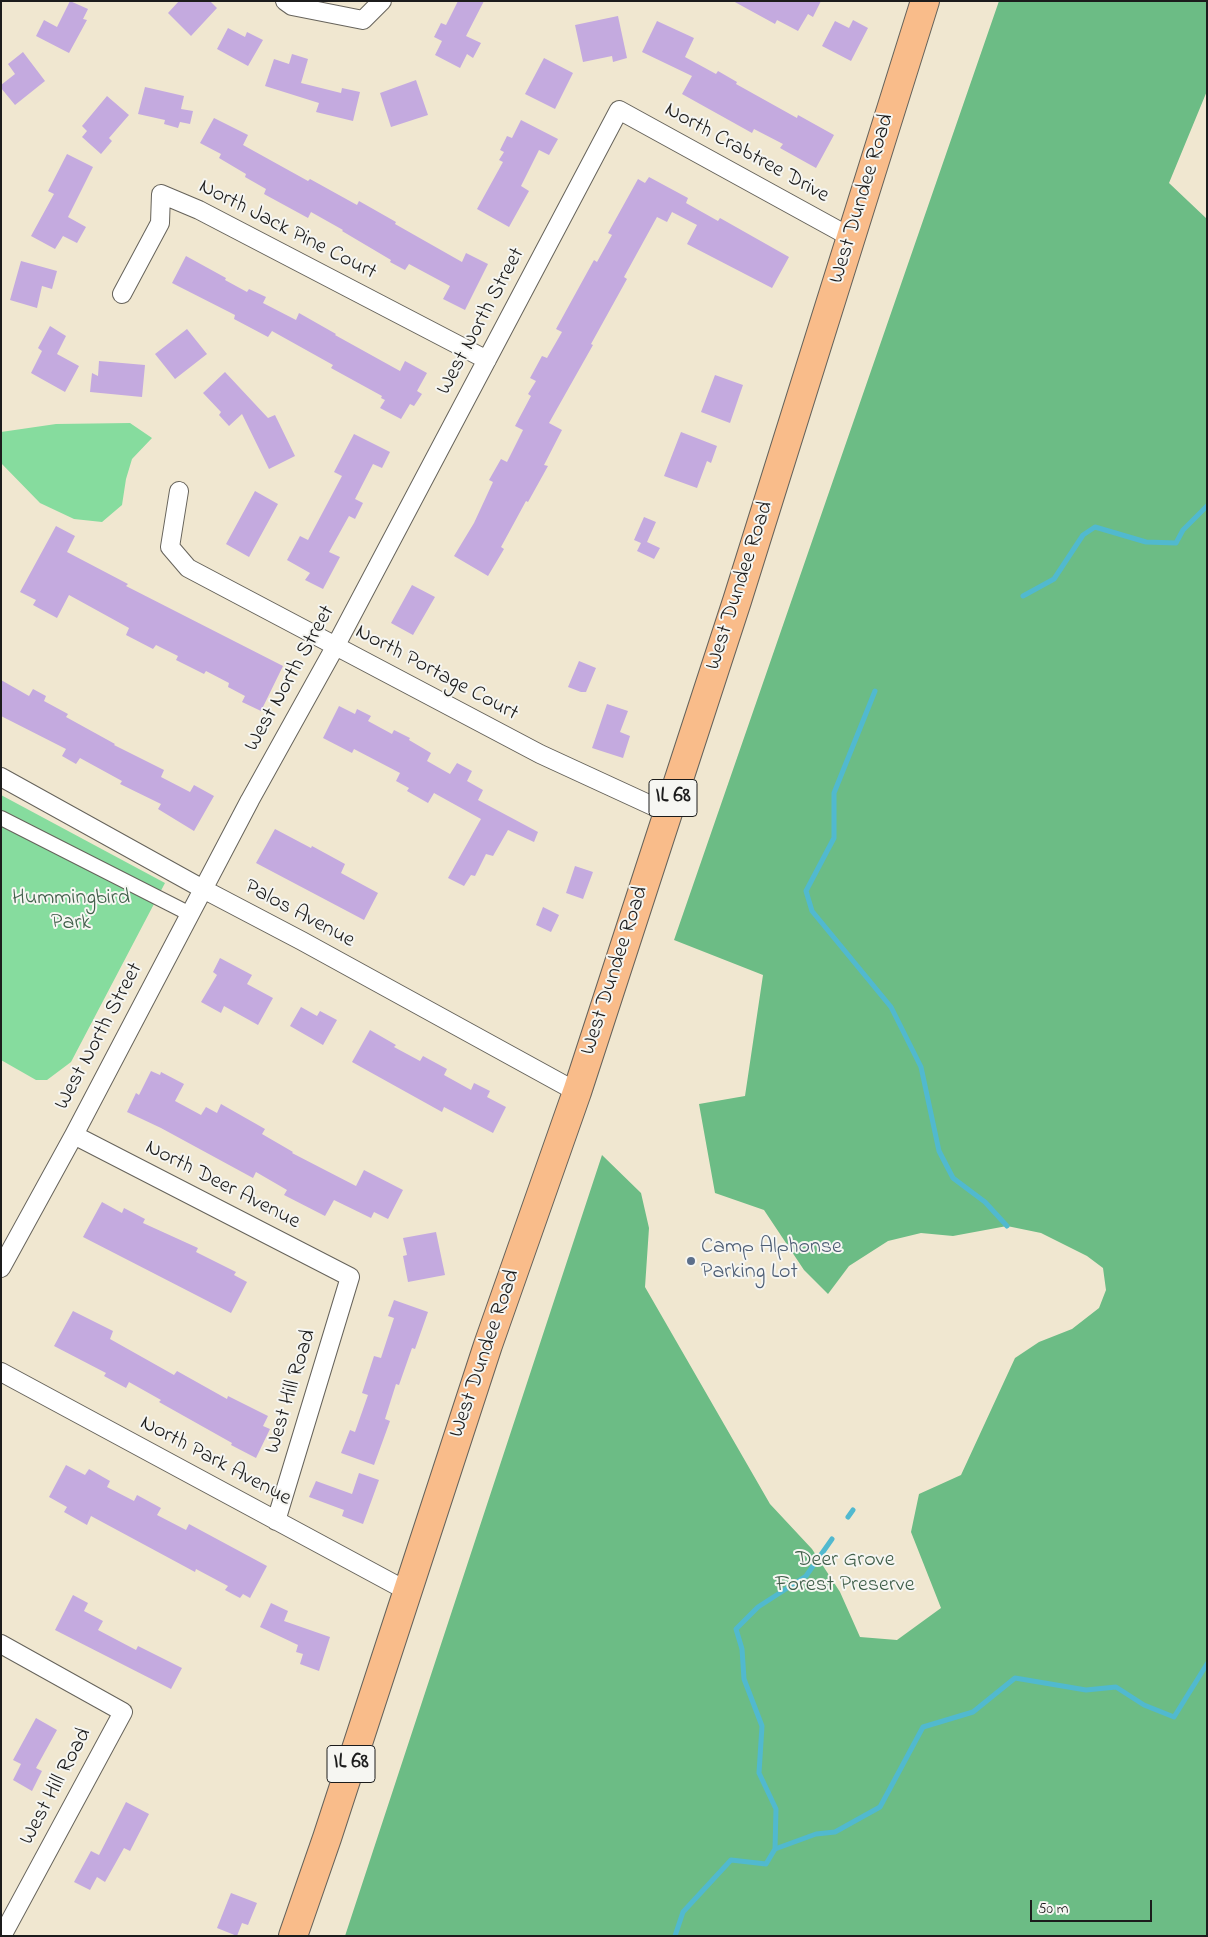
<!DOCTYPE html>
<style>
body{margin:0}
#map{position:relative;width:1208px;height:1937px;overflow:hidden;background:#f0e7d0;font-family:"Indie Flower",sans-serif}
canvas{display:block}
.frame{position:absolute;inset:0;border:2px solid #1c1c1c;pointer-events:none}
.scale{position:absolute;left:1030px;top:1900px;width:122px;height:22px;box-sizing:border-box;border:2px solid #1c1c1c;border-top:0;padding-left:6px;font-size:15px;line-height:18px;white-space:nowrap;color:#1c1c1c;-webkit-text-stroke:4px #f6f6f2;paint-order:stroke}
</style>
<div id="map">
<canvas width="1208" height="1937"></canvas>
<div class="frame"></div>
<div class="scale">50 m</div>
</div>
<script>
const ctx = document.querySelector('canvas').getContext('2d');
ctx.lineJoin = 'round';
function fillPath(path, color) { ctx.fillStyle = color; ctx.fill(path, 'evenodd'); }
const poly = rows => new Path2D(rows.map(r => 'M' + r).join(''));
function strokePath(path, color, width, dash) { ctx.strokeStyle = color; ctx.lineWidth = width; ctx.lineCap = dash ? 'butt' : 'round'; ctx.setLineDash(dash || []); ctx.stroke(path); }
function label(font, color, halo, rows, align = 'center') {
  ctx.font = font + ' "Indie Flower",sans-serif'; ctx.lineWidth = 4; ctx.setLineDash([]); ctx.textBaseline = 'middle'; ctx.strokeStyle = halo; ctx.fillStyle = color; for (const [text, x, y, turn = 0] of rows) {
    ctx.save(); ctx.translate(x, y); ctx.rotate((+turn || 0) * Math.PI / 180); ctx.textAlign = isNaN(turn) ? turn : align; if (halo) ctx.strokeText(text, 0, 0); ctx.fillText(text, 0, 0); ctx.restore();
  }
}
const green = poly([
 [130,423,152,438,132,459,126,479,122,505,102,522,74,519,40,503,1,463,1,432,56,424],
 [1,795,165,883,71,1062,47,1080,36,1080,1,1060]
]);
const forest = poly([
 [999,1,1207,1,1207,91,1169,183,1207,219,1207,1936,345,1936,602,1155,641,1193,649,1228,645,1287,770,1504,812,1549,840,1592,860,1637,897,1640,941,1608,911,1532,919,1494,961,1475,1015,1358,1039,1342,1072,1329,1099,1308,1106,1290,1103,1268,1087,1256,1041,1233,1007,1226,953,1236,921,1233,888,1241,849,1266,828,1294,804,1270,764,1210,715,1193,699,1104,745,1096,763,975,674,940]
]);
const stream = poly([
 [1023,596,1054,579,1083,535,1095,527,1146,542,1176,543,1183,530,1207,506],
 [875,691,834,793,834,838,806,891,812,911,891,1007,921,1067,939,1151,953,1178,985,1202,1007,1226],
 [848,1517,853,1510],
 [775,1849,816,1834,835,1832,880,1807,923,1727,973,1712,1015,1678,1086,1690,1116,1687,1144,1705,1174,1717,1207,1664],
 [675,1936,683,1912,731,1860,766,1864,775,1849,776,1809,759,1773,762,1726,744,1679,742,1649,736,1629,758,1607,806,1576,832,1539]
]);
const building = poly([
 [70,1,88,9,83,19,87,20,69,53,36,36,44,20,57,27],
 [179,1,210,1,217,8,191,36,168,13],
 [458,1,484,1,466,36,481,43,473,58,467,54,460,68,435,55,442,41,434,37,441,23,446,25],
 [733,1,821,1,813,17,808,14,798,31,777,20,775,24],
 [618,16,627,58,613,62,612,56,583,62,575,25],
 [853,20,868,28,851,61,822,46,835,21,849,28],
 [657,21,694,38,685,57,716,74,718,71,737,82,736,84,797,118,798,115,834,135,816,168,780,148,783,144,754,129,752,133,682,94,692,76,642,52],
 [228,28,245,37,247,32,263,40,248,66,217,49],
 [23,52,45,81,15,105,1,88,1,85,15,74,8,64],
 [292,54,308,59,301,83,341,93,342,88,360,92,353,121,316,112,319,103,265,86,274,59,289,64],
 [544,58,573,73,555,109,525,94],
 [416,80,428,115,391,127,380,93],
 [145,87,184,96,181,109,193,111,190,124,180,122,178,128,164,124,165,120,138,114],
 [107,96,129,115,109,138,112,141,101,154,82,137,87,131,82,126],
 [214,118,248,135,243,145,308,181,310,179,357,205,359,201,396,222,395,224,462,262,466,253,488,264,465,310,443,299,450,286,409,264,405,270,390,262,391,260,342,231,343,230,311,212,308,218,264,194,266,189,245,177,246,174,219,158,221,154,200,143],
 [521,120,558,139,549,155,539,150,521,186,529,191,509,227,477,209,503,162,499,160,504,152,500,150,507,136,512,138],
 [67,154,93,167,68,217,86,227,77,243,63,236,55,249,31,236,54,194,48,191],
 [649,177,688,198,686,203,718,221,720,218,789,257,772,288,687,244,697,225,672,212,667,222,657,217,624,277,627,279,591,344,593,345,549,423,562,430,544,465,548,466,528,502,526,501,501,547,504,549,488,576,454,556,474,523,493,482,489,480,501,459,507,462,523,430,515,426,531,396,528,394,536,381,530,378,542,356,547,358,562,332,556,329,594,260,597,262,612,235,608,233,638,179,645,183],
 [186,256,226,278,225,280,247,292,249,289,266,297,263,303,296,320,299,313,336,334,335,335,400,371,405,361,427,373,417,391,422,394,414,406,410,404,401,419,380,408,385,400,381,398,382,396,331,368,333,365,272,331,268,337,234,319,235,315,172,283],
 [21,261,57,271,52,289,42,286,37,308,10,300],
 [50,326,66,336,57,354,79,366,65,392,31,373,42,351,38,348],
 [187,329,207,354,175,379,155,354],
 [99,361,145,365,142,397,90,392,92,373,98,376],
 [225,372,268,418,275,415,295,456,269,469,242,414,229,426,219,415,221,412,203,393],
 [715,375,743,385,730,423,701,412],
 [681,432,717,446,711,463,707,461,697,488,664,476],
 [354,434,390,452,382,468,373,464,355,499,363,503,355,519,349,516,329,552,340,557,323,589,305,580,310,573,287,560,300,536,308,540,342,476,334,472],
 [255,491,278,504,249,557,226,544],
 [644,517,656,522,647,542,660,548,654,559,637,551,641,543,634,540],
 [56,526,75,536,67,552,128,584,126,586,283,666,261,711,242,702,245,696,228,687,229,683,206,671,204,674,176,660,178,656,156,645,153,649,126,635,129,628,69,595,57,618,33,605,36,600,20,592],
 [412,585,435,597,413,635,391,623],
 [579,661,596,668,586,692,581,692,568,687],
 [1,680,29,696,33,689,46,696,44,701,68,714,66,717,115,744,114,745,164,770,161,777,190,792,194,785,214,796,194,831,158,809,161,804,120,784,122,781,80,758,76,764,62,756,66,749,1,716],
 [607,704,628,711,620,732,630,736,623,758,592,748],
 [339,706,355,714,357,709,371,716,368,721,392,734,394,730,410,738,409,740,431,753,427,761,450,774,457,763,472,771,467,781,483,790,478,800,538,832,534,842,508,830,493,856,486,854,475,876,471,875,464,886,448,878,481,819,434,793,428,803,407,791,409,788,396,781,400,773,354,749,352,753,323,738],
 [275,829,311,848,312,846,345,864,341,873,378,893,364,920,256,863],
 [575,866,593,872,583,899,566,893],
 [543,907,559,915,551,932,536,925],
 [220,958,252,975,247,984,273,998,258,1025,224,1006,221,1013,201,1002,217,975,213,972],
 [301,1007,317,1016,320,1011,337,1020,323,1045,290,1026],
 [370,1030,396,1045,394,1047,420,1061,423,1056,447,1069,444,1075,471,1090,474,1083,490,1091,487,1097,506,1107,493,1133,444,1107,442,1112,352,1062],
 [151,1071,160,1075,161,1072,184,1084,175,1101,201,1115,206,1107,217,1113,221,1104,265,1129,262,1134,293,1152,292,1153,356,1186,364,1170,403,1190,388,1219,374,1212,371,1218,334,1200,325,1216,284,1195,287,1190,256,1172,253,1178,161,1128,127,1112,136,1093,139,1095],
 [102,1202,122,1213,124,1208,145,1219,143,1223,198,1248,196,1252,236,1272,234,1275,247,1282,231,1313,83,1237],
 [436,1232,445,1275,408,1282,403,1256,407,1255,403,1238],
 [394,1300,428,1312,415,1349,412,1348,399,1385,396,1384,385,1419,390,1421,374,1465,341,1453,350,1430,355,1432,368,1395,362,1393,374,1356,381,1358,394,1318,388,1316],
 [73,1311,113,1331,110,1339,174,1375,177,1371,227,1399,228,1396,268,1416,263,1426,270,1429,256,1458,231,1445,232,1443,159,1402,161,1400,129,1382,126,1388,104,1376,106,1373,54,1346],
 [66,1465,85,1475,89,1469,110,1481,107,1487,134,1501,137,1495,161,1508,157,1515,186,1530,189,1524,267,1566,250,1598,243,1594,240,1598,225,1590,228,1586,196,1569,195,1572,91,1516,87,1525,64,1512,67,1507,49,1497],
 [359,1473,379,1480,363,1524,342,1516,344,1510,309,1497,316,1481,352,1494],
 [73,1595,88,1603,84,1611,103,1621,98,1630,136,1650,138,1646,182,1668,171,1689,55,1630],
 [271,1603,288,1611,284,1621,330,1637,319,1671,300,1664,303,1654,296,1652,298,1645,260,1627],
 [36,1718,57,1730,36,1768,42,1771,32,1791,13,1780,21,1764,13,1760],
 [126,1802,149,1814,130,1851,124,1848,105,1882,97,1877,90,1890,74,1882,91,1851,99,1855],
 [231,1893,257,1903,248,1925,242,1923,237,1936,217,1928]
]);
const pedestrian = poly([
 [1,818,190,914]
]);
const minor = poly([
 [285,1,292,6,363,20,382,1],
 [122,294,160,223,161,194,199,210,487,360],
 [179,491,170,547,188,568,540,754,668,813],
 [1,777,203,889,302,941,577,1092],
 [74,1135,350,1277,276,1521],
 [1,1268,74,1135,250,800,335,647,619,110,852,238],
 [1,1372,407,1591],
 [1,1644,123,1712,2,1936]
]);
const primary = poly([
 [293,1936,327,1838,488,1345,577,1092,737,601,925,1]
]);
const markers = [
 [691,1261,5,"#5c6f8a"]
];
const shields = [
 [673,798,48],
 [351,1764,48]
];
const shieldNames = [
 ["IL 68",673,798],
 ["IL 68",351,1764]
];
const streetNames = [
 ["North Crabtree Drive",746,154,29],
 ["West Dundee Road",863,199,-73],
 ["North Jack Pine Court",287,231,27],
 ["West North Street",482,322,-62],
 ["West Dundee Road",741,586,-72],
 ["North Portage Court",436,674,28],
 ["West North Street",291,679,-61],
 ["Palos Avenue",299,915,28],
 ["West Dundee Road",616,971,-72],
 ["West North Street",100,1037,-62],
 ["North Deer Avenue",222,1186,27],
 ["West Dundee Road",486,1354,-71],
 ["West Hill Road",292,1392,-73],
 ["North Park Avenue",215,1462,28],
 ["West Hill Road",57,1787,-62]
];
const parkNames = [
 ["Hummingbird",71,899],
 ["Park",71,924],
 ["Deer Grove",845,1561],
 ["Forest Preserve",845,1586]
];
const serviceNames = [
 ["Camp Alphonse",701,1248],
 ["Parking Lot",701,1273]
];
fillPath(green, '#86dc9e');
fillPath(forest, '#6cbc85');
strokePath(stream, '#51b9cf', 5);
fillPath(building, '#c4aadf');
strokePath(pedestrian, '#66635b', 16);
strokePath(minor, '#66635b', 20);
strokePath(primary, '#66635b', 30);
strokePath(pedestrian, '#fff', 14);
strokePath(minor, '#fff', 18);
strokePath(primary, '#f9bc8a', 28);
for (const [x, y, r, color] of markers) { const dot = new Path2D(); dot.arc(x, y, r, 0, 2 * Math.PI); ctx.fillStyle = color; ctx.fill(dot); strokePath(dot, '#f6f6f2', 2); }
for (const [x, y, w] of shields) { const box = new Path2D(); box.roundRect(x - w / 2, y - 18.5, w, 37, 4); ctx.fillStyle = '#f6f6f2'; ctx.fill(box); strokePath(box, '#1c1c1c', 1); }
label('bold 21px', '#1c1c1c', null, shieldNames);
label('22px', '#1c1c1c', '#f6f6f2', streetNames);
label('22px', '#415f4a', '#f6f6f2', parkNames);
label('22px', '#4e5e75', '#f6f6f2', serviceNames, 'left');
</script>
